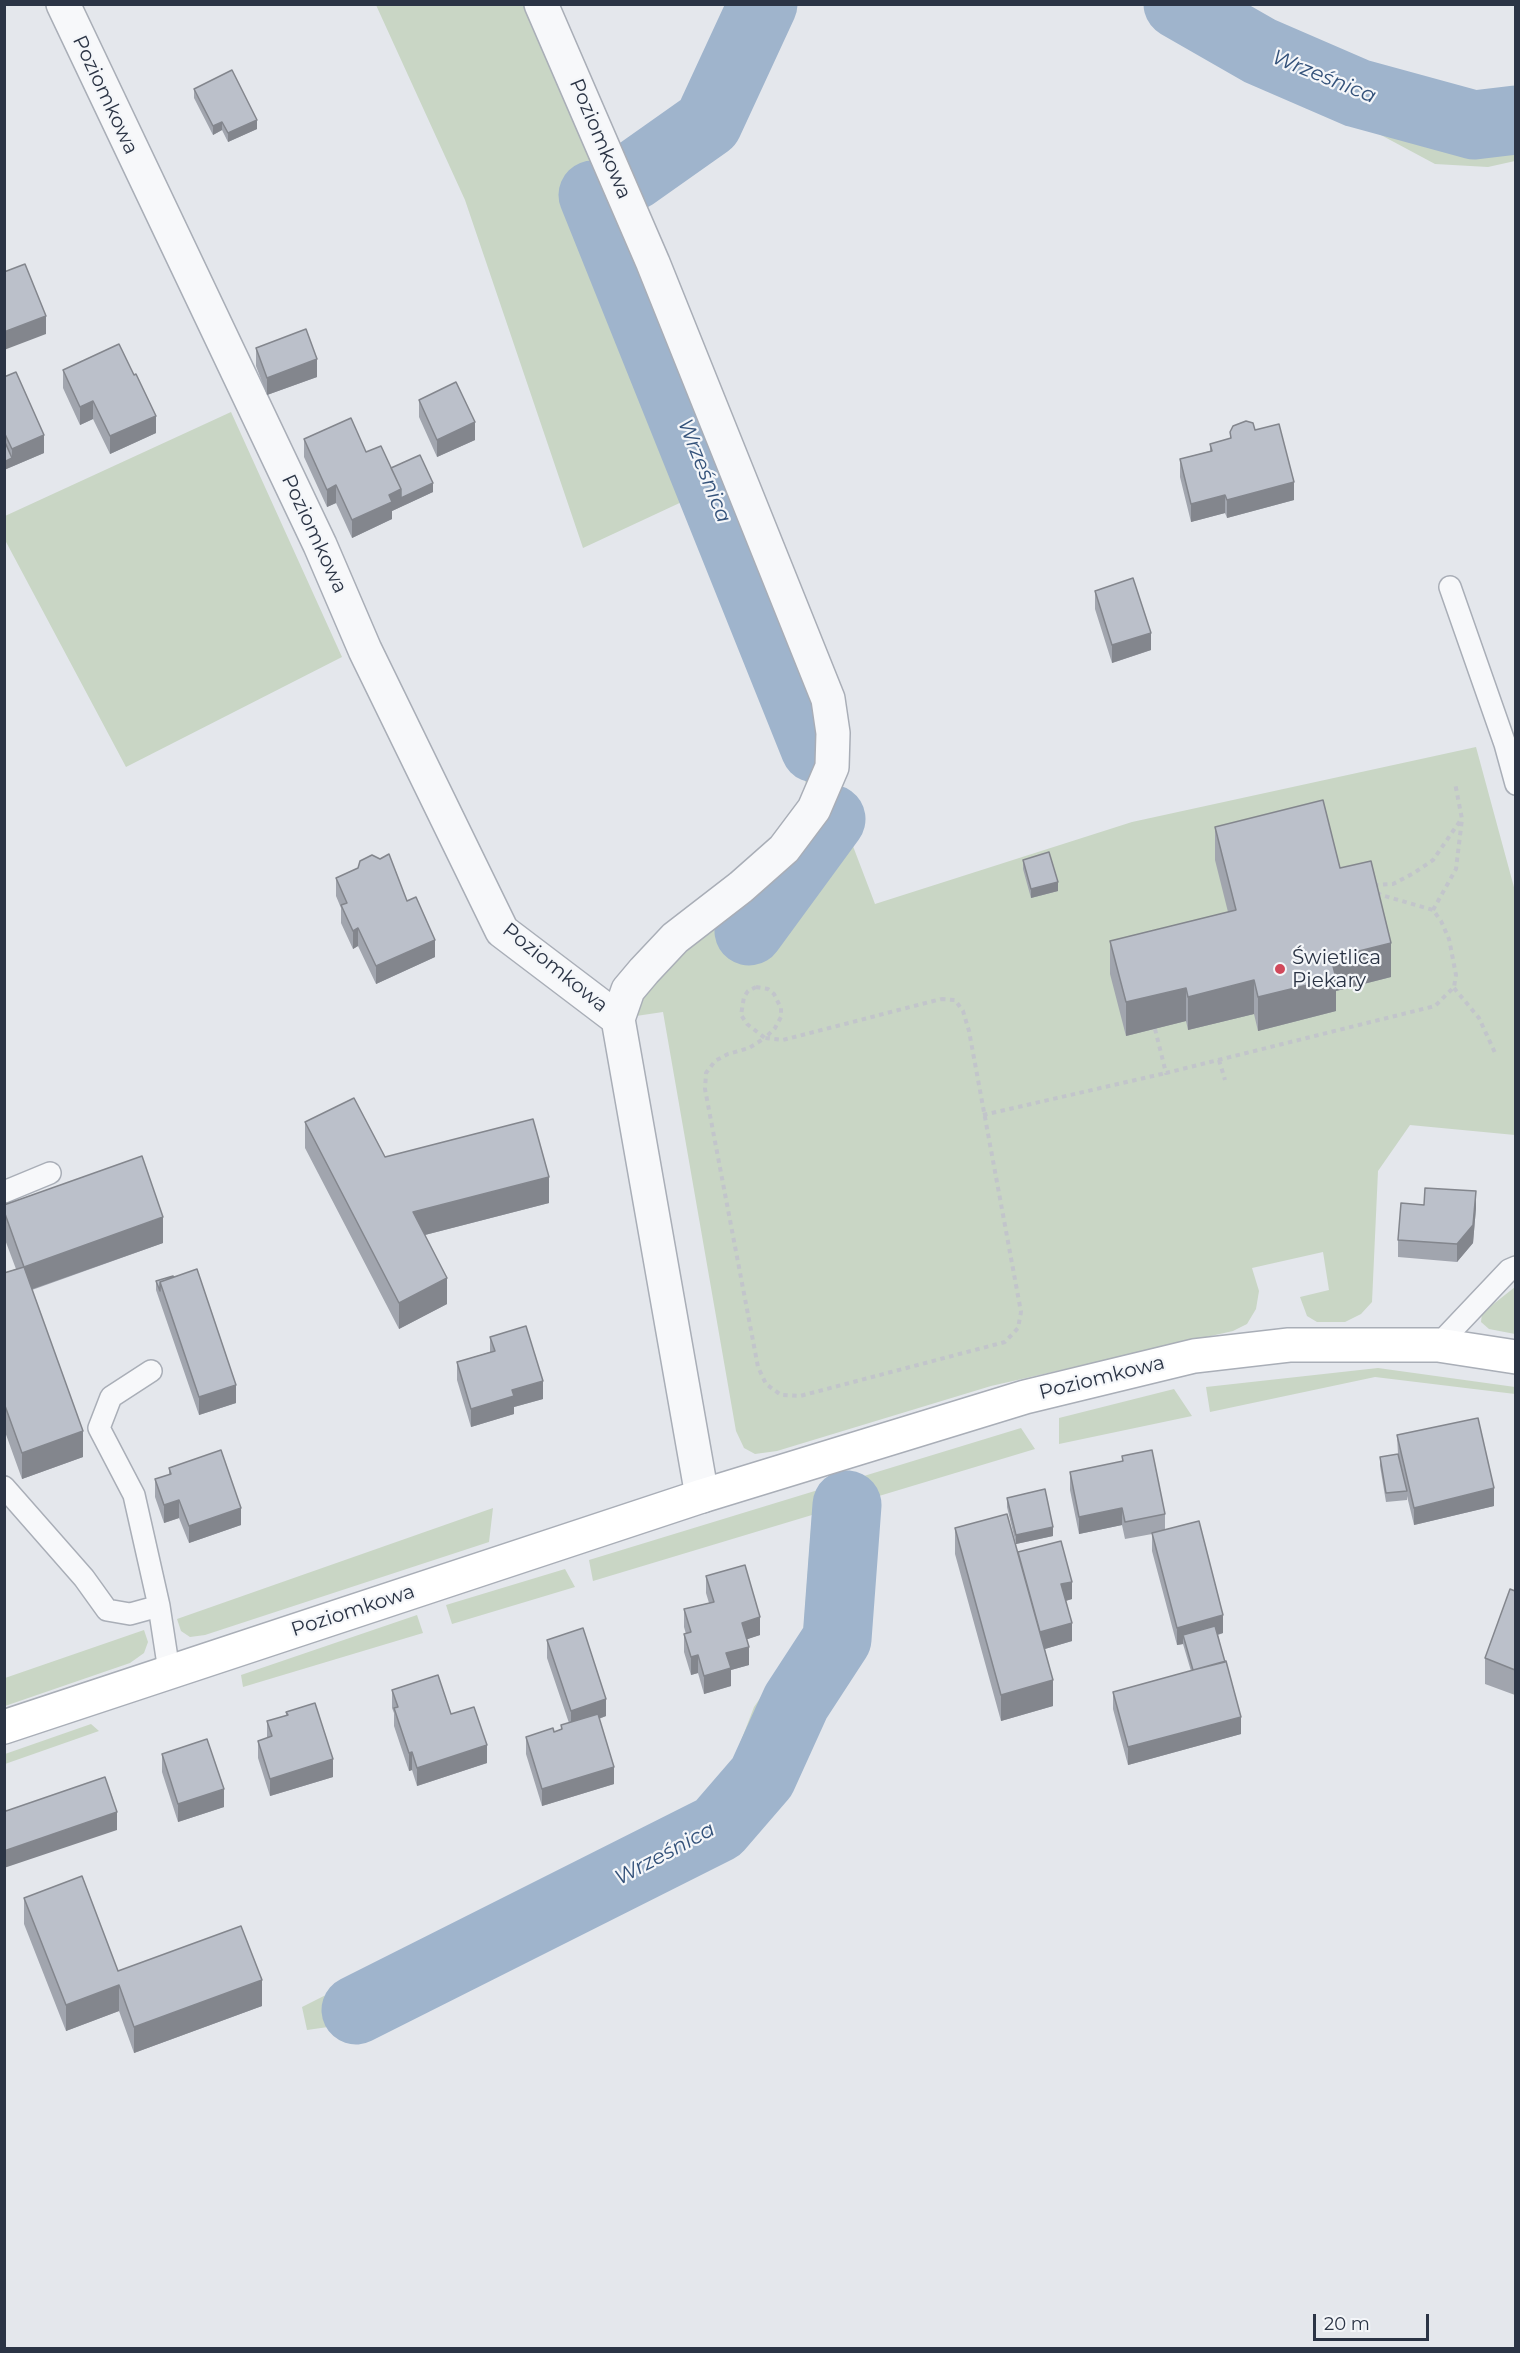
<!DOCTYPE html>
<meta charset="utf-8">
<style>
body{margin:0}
#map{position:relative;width:1520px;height:2353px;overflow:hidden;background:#e4e7ec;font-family:Montserrat,sans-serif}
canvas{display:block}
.frame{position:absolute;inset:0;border:6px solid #2b3445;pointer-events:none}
.scale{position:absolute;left:1313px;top:2314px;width:116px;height:27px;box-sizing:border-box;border:3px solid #2b3445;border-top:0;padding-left:8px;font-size:18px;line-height:21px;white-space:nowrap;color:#2b3445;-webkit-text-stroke:4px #f4f6f9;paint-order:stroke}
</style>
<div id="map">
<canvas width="1520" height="2353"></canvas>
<div class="frame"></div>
<div class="scale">20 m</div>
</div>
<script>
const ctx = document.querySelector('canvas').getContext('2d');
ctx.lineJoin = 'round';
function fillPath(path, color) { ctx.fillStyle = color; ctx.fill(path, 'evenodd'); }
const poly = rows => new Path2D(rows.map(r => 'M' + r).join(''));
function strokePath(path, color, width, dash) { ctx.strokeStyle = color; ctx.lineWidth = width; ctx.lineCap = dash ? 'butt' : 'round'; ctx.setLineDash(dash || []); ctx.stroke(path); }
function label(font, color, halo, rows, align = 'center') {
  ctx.font = font + ' Montserrat,sans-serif'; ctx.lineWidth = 4.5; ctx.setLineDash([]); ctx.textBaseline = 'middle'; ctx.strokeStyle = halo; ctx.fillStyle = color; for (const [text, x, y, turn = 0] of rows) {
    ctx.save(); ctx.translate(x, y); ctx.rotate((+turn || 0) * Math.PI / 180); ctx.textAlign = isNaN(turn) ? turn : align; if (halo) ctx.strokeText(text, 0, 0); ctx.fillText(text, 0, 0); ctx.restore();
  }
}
const green = poly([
 [376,5,527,5,643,267,815,696,818,763,808,788,686,500,583,548,465,200],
 [1150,5,1210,5,1259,37,1356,81,1470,103,1515,92,1515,161,1488,167,1435,164,1323,104,1263,77],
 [231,412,342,657,126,767,5,540,5,516],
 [1476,747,1515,891,1515,1135,1410,1125,1378,1171,1372,1302,1361,1314,1345,1322,1317,1322,1307,1316,1300,1297,1329,1290,1323,1252,1252,1268,1259,1291,1256,1309,1247,1324,1233,1331,991,1386,777,1451,755,1454,744,1448,736,1431,663,1012,636,1016,637,1001,685,946,835,799,875,904,1132,822],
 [1515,1287,1515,1334,1489,1329,1481,1322,1482,1313],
 [1378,1368,1515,1387,1515,1394,1375,1377,1210,1412,1206,1387],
 [1174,1389,1192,1416,1059,1444,1059,1418],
 [1021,1428,1035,1449,879,1496,850,1651,838,1677,813,1704,797,1750,780,1782,731,1837,363,2022,307,2030,302,2007,660,1827,724,1785,754,1707,803,1636,812,1515,593,1581,589,1560],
 [493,1508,489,1542,205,1635,190,1637,181,1631,177,1619],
 [565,1569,575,1587,452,1624,446,1605],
 [417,1615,423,1633,243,1687,241,1675],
 [144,1630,148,1642,144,1653,130,1663,5,1706,5,1678],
 [91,1724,99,1731,5,1764,5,1754]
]);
const river = poly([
 [1178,4,1260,51,1357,93,1474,125,1516,120],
 [633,176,708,123,763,4],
 [593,195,815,748],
 [749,931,831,819],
 [356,2010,718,1828,762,1777,796,1702,837,1639,847,1505]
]);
const path = poly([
 [1374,885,1393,884,1414,873,1433,860,1460,821],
 [1433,910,1456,869,1462,819,1455,783],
 [756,987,768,989,774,994,781,1008,781,1017,775,1028,765,1038,747,1024,741,1015,744,997,748,991,756,987],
 [1454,988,1479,1018,1496,1055],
 [941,999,955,1000,963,1011,969,1031,1021,1312,1018,1328,1005,1342,800,1396,781,1395,766,1384,758,1367,705,1089,706,1073,715,1061,728,1054,749,1048,765,1038,783,1040,941,999],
 [1155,1029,1166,1073,1435,1006,1454,987,1456,975,1449,939,1441,921,1433,910,1381,895,1374,891],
 [1219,1060,1225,1080],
 [983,1115,1166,1073]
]);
const lane = poly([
 [1450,587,1505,744,1516,784],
 [4,1192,50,1173],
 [1438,1345,1509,1270,1516,1267],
 [151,1371,111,1397,99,1428,134,1495,159,1606,169,1671],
 [4,1487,84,1578,107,1610,130,1614,159,1606]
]);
const street = poly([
 [63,4,320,545,365,650,502,931,618,1019],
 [541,4,653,263,828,699,833,733,832,767,814,809,784,849,741,887,675,938,644,971,628,990,618,1019,702,1496]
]);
const secondary = poly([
 [4,1727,702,1496,1025,1397,1194,1356,1289,1345,1438,1345,1516,1357]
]);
const wall = poly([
 [194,89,257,129,228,142,222,130,213,135,194,98],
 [256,348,317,377,267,395,256,366],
 [63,370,156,433,110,454,93,419,80,425,63,388],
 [4,377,44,453,4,470],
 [419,400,475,440,437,457,419,417],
 [1255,430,1294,500,1227,518,1225,513,1191,522,1180,477,1180,459,1210,451,1210,444,1230,439,1230,432],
 [304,439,366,452,433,492,392,511,392,519,352,538,336,503,327,507,304,457],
 [1095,591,1151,650,1112,663,1095,609],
 [1215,827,1340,868,1391,977,1336,991,1336,1011,1258,1031,1254,1014,1188,1030,1186,1021,1126,1036,1110,974,1110,941,1228,912,1215,860],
 [1023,860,1058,891,1031,898,1023,869],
 [336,878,407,901,435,957,376,984,358,946,353,949,341,923,341,908,336,896],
 [305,1122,385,1157,549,1203,425,1235,447,1304,399,1329,305,1148],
 [4,1205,163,1243,32,1290,83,1457,22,1479,4,1429,4,1273,16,1269,4,1237],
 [1476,1208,1473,1243,1457,1262,1398,1257,1398,1240],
 [173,1276,236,1403,199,1415,156,1290,156,1281],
 [490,1337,543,1399,514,1407,514,1414,471,1427,457,1380,457,1362,490,1352],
 [1397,1435,1494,1506,1414,1525,1407,1496,1407,1500,1386,1502,1380,1466,1380,1457,1398,1454],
 [1122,1456,1165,1514,1165,1530,1223,1633,1218,1635,1241,1734,1128,1765,1113,1709,1113,1692,1191,1671,1183,1644,1177,1645,1152,1551,1152,1534,1125,1539,1122,1525,1079,1534,1070,1490,1070,1472,1122,1462],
 [169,1468,241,1525,189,1543,179,1518,164,1523,155,1497,155,1479,169,1475],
 [1007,1498,1053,1536,1016,1544,1007,1507],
 [955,1528,1072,1599,1066,1601,1072,1641,1045,1649,1053,1706,1001,1721,955,1554],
 [706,1576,760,1635,747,1639,749,1665,731,1670,731,1686,704,1694,698,1673,691,1675,684,1652,684,1634,686,1634,684,1627,684,1609,709,1603,706,1593],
 [1515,1591,1515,1695,1485,1684,1485,1658],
 [547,1640,606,1716,599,1719,614,1784,542,1806,526,1754,526,1737,554,1732,561,1729,561,1725,569,1723,547,1658],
 [392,1690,451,1714,487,1763,417,1786,412,1770,409,1771,394,1726,394,1713,392,1708],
 [286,1712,333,1777,270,1796,258,1758,258,1741,267,1738,267,1721,286,1716],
 [162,1754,224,1807,178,1822,162,1772],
 [24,1898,118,1971,262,2006,134,2053,119,2011,66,2031,24,1924]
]);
const shadedWall = poly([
 [257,120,257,129,228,142,228,133],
 [222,122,222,130,213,135,213,126],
 [46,316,46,334,4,350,4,332],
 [317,359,317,377,267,395,267,378],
 [93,401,93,419,80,425,80,407],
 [156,416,156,433,110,454,110,436],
 [475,422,475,440,437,457,437,440],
 [44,435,44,453,4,470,4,462,12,458,12,449],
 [1294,482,1294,500,1227,518,1227,500],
 [433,483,433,492,392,511,392,519,352,538,352,520,389,495,401,489],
 [336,485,336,503,327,507,327,490],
 [1225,495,1225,513,1191,522,1191,504],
 [1151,633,1151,650,1112,663,1112,645],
 [1058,882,1058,891,1031,898,1031,889],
 [358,928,358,946,353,949,353,931],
 [435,940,435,957,376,984,376,966],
 [1391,943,1391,977,1336,991,1336,1011,1258,1031,1258,997,1331,958],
 [1254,980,1254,1014,1188,1030,1188,997],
 [1186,988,1186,1021,1126,1036,1126,1002],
 [549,1177,549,1203,413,1238,413,1212],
 [1476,1191,1476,1208,1473,1243,1457,1262,1457,1244],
 [163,1217,163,1243,24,1292,24,1267],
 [447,1278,447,1304,399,1329,399,1303],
 [543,1381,543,1399,514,1407,514,1414,471,1427,471,1409,512,1390],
 [236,1385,236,1403,199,1415,199,1397],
 [83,1431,83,1457,22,1479,22,1453],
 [1494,1488,1494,1506,1414,1525,1414,1508],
 [179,1500,179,1518,164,1523,164,1505],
 [241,1508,241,1525,189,1543,189,1526],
 [1122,1508,1122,1525,1079,1534,1079,1517],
 [1053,1527,1053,1536,1016,1544,1016,1535],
 [1072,1582,1072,1599,1061,1602,1061,1584],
 [1223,1615,1223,1633,1185,1643,1183,1635,1183,1644,1177,1645,1177,1628],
 [760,1617,760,1635,742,1641,742,1623],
 [1072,1623,1072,1641,1038,1651,1038,1633],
 [749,1647,749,1665,731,1670,731,1686,704,1694,704,1676,726,1653],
 [698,1655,698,1673,691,1675,691,1657],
 [1053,1680,1053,1706,1001,1721,1001,1695],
 [606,1699,606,1716,571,1729,571,1711],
 [1241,1717,1241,1734,1128,1765,1128,1747],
 [487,1745,487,1763,417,1786,417,1768],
 [412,1752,412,1770,409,1771,409,1753],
 [333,1759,333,1777,270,1796,270,1779],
 [614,1767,614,1784,542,1806,542,1789],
 [224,1789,224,1807,178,1822,178,1804],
 [117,1812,117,1830,4,1868,4,1851],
 [262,1980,262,2006,134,2053,134,2027],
 [119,1985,119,2011,66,2031,66,2005]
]);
const building = poly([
 [232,70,257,120,228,133,222,122,213,126,194,89,232,70],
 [25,264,46,316,4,332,4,272,25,264],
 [306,329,317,359,267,378,256,348,306,329],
 [119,344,134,375,136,374,156,416,110,436,93,401,80,407,63,370,119,344],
 [16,372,44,435,12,449,4,432,4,377,16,372],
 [456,382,475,422,437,440,419,400,456,382],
 [351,418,366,452,381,446,401,489,389,495,392,502,352,520,336,485,327,490,304,439,351,418],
 [1246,421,1253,423,1255,430,1279,424,1294,482,1227,500,1225,495,1191,504,1180,459,1212,451,1210,444,1231,438,1230,432,1233,426,1246,421],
 [4,440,12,458,4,462,4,440],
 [420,455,433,483,401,498,401,489,391,468,420,455],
 [1133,578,1151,633,1112,645,1095,591,1133,578],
 [1323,800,1340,868,1371,861,1391,943,1331,958,1336,978,1258,997,1254,980,1188,997,1186,988,1126,1002,1110,941,1236,910,1215,827,1323,800],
 [1049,852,1058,882,1031,889,1023,860,1049,852],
 [389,854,407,901,416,897,435,940,376,966,358,928,353,931,341,905,347,903,336,878,358,868,360,861,372,855,380,859,389,854],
 [354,1098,385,1157,533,1119,549,1177,413,1212,447,1278,399,1303,305,1122,354,1098],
 [142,1156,163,1217,24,1267,83,1431,22,1453,4,1403,4,1273,24,1267,4,1211,4,1205,142,1156],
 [1425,1188,1476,1191,1473,1225,1457,1244,1398,1240,1401,1203,1424,1205,1425,1188],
 [197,1269,236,1385,199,1397,160,1282,197,1269],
 [173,1276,174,1277,160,1282,160,1291,156,1281,173,1276],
 [526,1326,543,1381,512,1390,514,1396,471,1409,457,1362,495,1351,490,1337,526,1326],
 [1478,1418,1494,1488,1414,1508,1397,1435,1478,1418],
 [221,1450,241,1508,189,1526,179,1500,164,1505,155,1479,171,1474,169,1468,221,1450],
 [1152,1450,1165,1514,1125,1522,1122,1508,1079,1517,1070,1472,1123,1461,1122,1456,1152,1450],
 [1398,1454,1407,1491,1386,1493,1380,1457,1398,1454],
 [1045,1489,1053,1527,1016,1535,1007,1498,1045,1489],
 [1007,1514,1053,1680,1001,1695,955,1528,1007,1514],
 [1199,1521,1223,1615,1177,1628,1152,1533,1199,1521],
 [1061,1541,1072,1582,1061,1584,1072,1623,1040,1632,1018,1552,1061,1541],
 [745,1565,760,1617,742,1623,749,1647,726,1653,731,1668,704,1676,698,1655,691,1657,684,1634,691,1632,684,1609,714,1602,706,1576,745,1565],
 [1510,1589,1515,1591,1515,1670,1485,1658,1510,1589],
 [1215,1626,1225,1662,1193,1670,1183,1635,1215,1626],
 [583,1628,606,1699,571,1711,547,1640,583,1628],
 [1226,1661,1241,1717,1128,1747,1113,1692,1226,1661],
 [438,1675,451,1714,474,1707,487,1745,417,1768,412,1752,409,1753,394,1708,398,1707,392,1690,438,1675],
 [315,1703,333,1759,270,1779,258,1741,272,1736,267,1721,288,1715,286,1712,315,1703],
 [598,1714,614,1767,542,1789,526,1737,553,1728,554,1732,562,1729,561,1725,598,1714],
 [207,1739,224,1789,178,1804,162,1754,207,1739],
 [105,1777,117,1812,4,1851,4,1807,6,1811,105,1777],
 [82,1876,118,1971,241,1926,262,1980,134,2027,119,1985,66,2005,24,1898,82,1876]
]);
const markers = [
 [1280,969,6,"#d1495b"]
];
const streetNames = [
 ["Poziomkowa",105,95,65],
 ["Poziomkowa",600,139,67],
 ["Poziomkowa",314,534,65],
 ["Poziomkowa",555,968,39],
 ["Poziomkowa",1102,1378,-14],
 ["Poziomkowa",353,1611,-18]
];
const poiNames = [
 ["Świetlica",1292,958],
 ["Piekary",1292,981]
];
const waterNames = [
 ["Wrześnica",1324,77,22],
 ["Wrześnica",704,471,68],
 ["Wrześnica",665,1854,-28]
];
fillPath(green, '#c9d6c5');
strokePath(river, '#9fb4cc', 69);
strokePath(lane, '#a9aeb7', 24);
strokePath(street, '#a9aeb7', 36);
strokePath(secondary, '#a9aeb7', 36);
strokePath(path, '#c2c5cb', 4, [4.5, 4.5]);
strokePath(lane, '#f7f8fa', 21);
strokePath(street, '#f7f8fa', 33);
strokePath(secondary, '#fff', 33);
fillPath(wall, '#a1a5ae');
fillPath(shadedWall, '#83868d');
fillPath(building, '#bbc0ca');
strokePath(building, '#83868d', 1.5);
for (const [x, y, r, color] of markers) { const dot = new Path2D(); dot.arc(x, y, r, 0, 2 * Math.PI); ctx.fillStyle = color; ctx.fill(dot); strokePath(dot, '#f4f6f9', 2); }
label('20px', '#2b3445', '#f4f6f9', streetNames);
label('20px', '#2b3445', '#f4f6f9', poiNames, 'left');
label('italic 21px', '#34527a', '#f4f6f9', waterNames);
</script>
